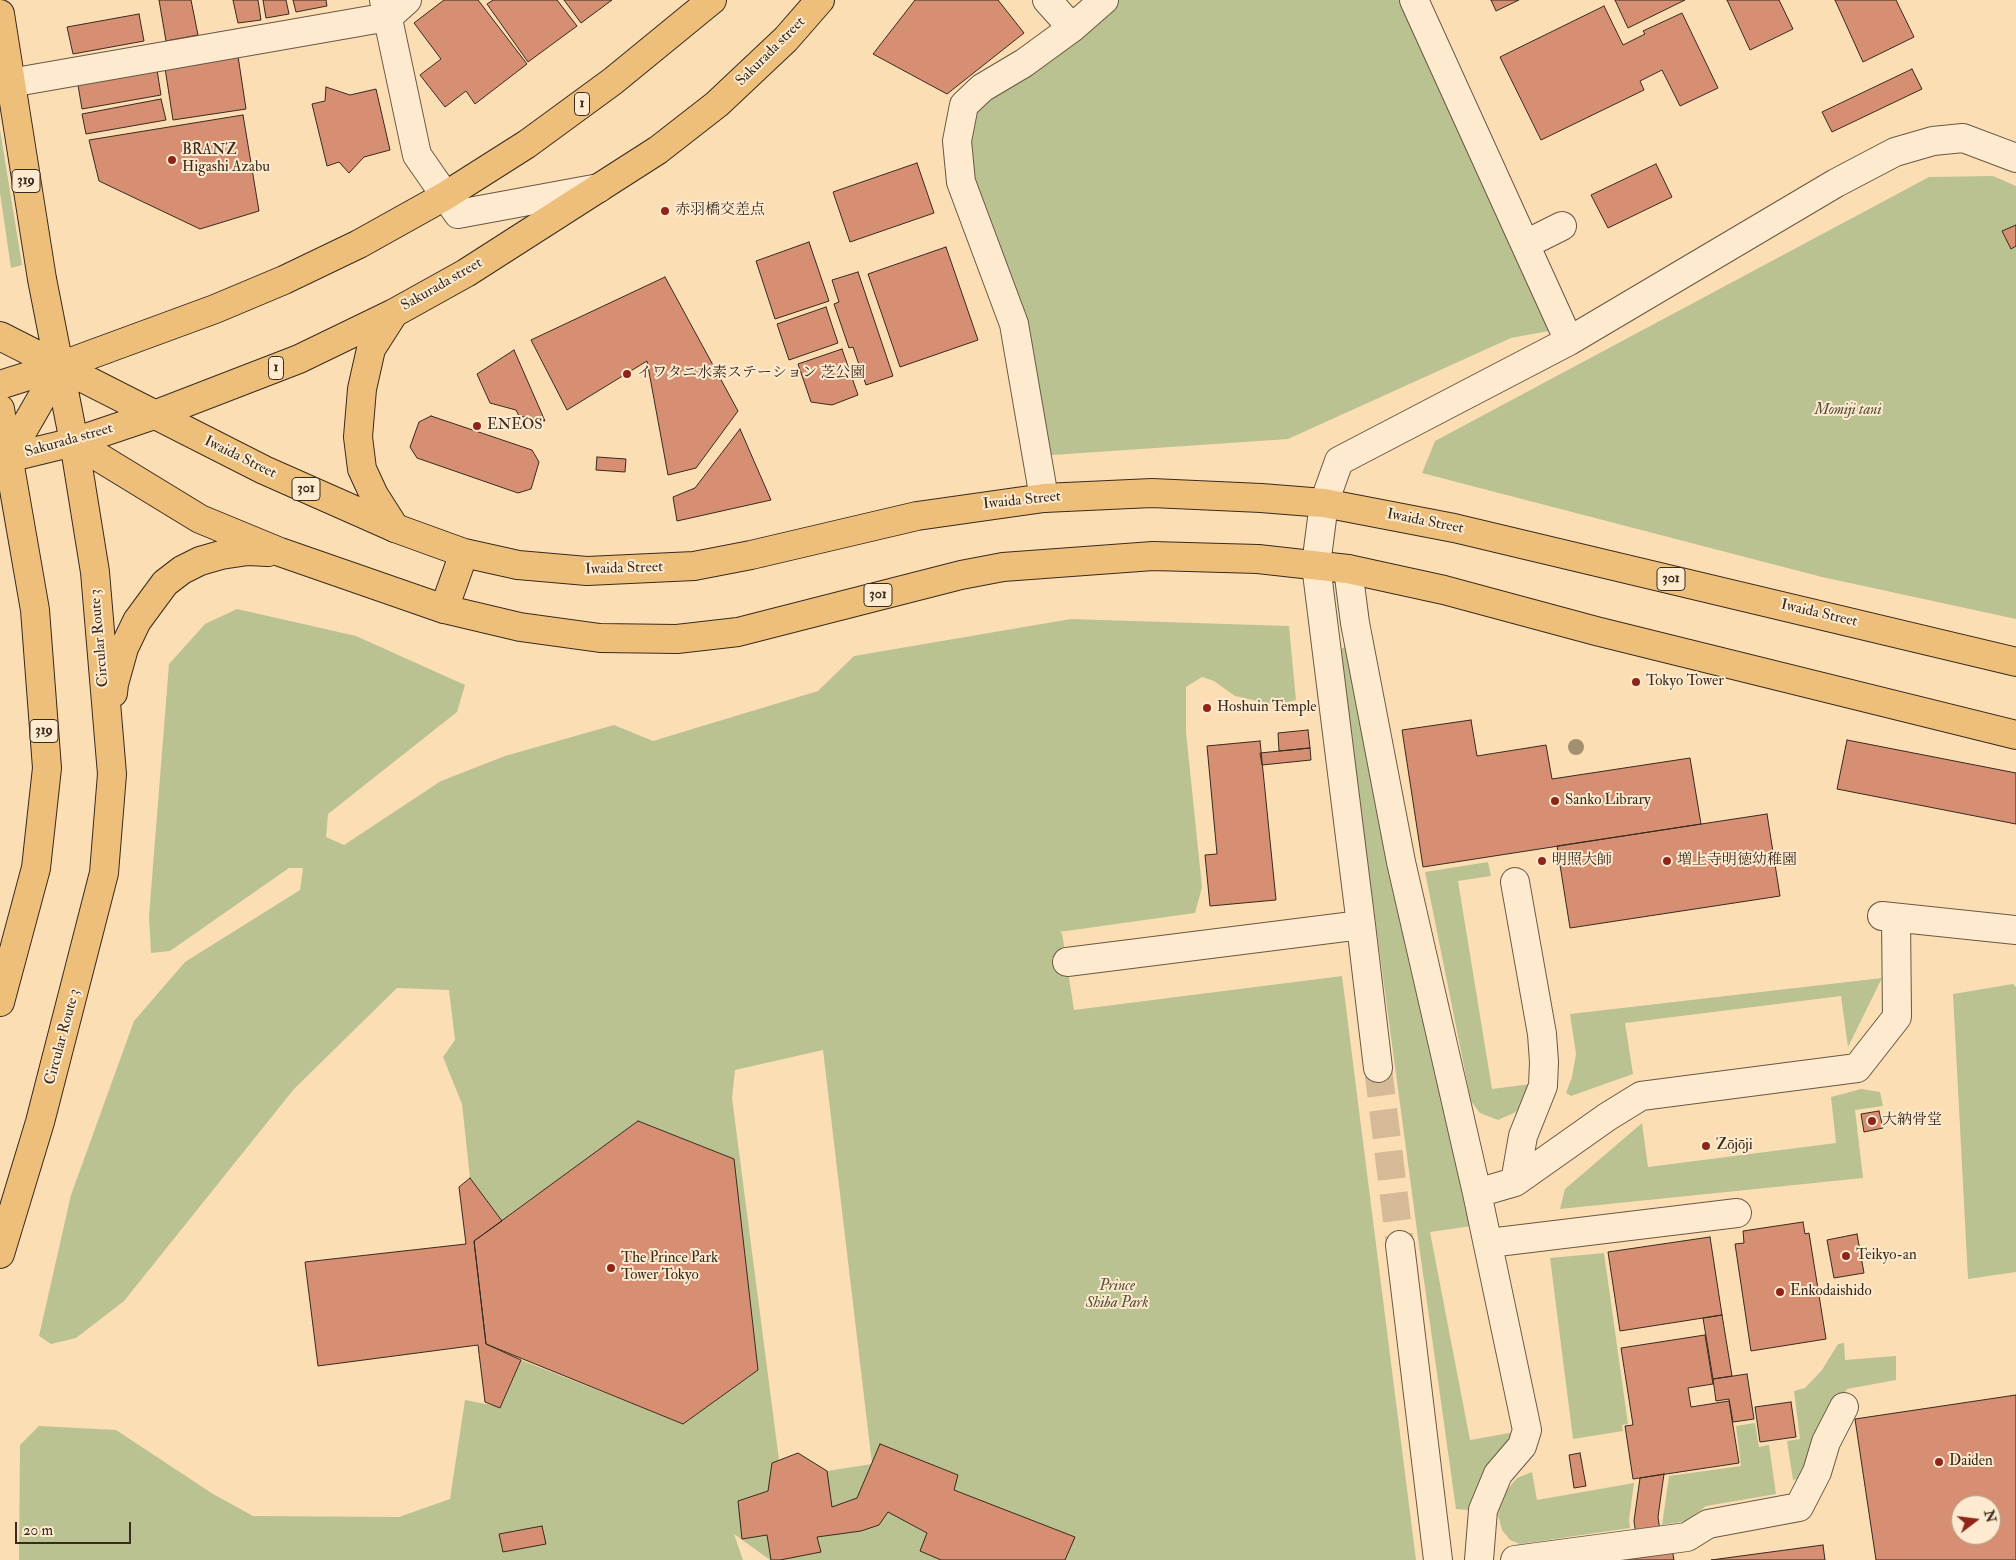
<!DOCTYPE html>
<meta charset="utf-8">
<style>
body{margin:0}
#map{position:relative;width:2016px;height:1560px;overflow:hidden;background:#fcdeb5;font-family:"IM FELL Double Pica",serif}
canvas{display:block}
.north{position:absolute;left:1951px;top:1495px;width:50px;height:50px;box-sizing:border-box;background:#fdeacf;border:1px solid #ae9d88;border-radius:50%;rotate:75deg;font-size:14px;font-weight:700;line-height:20px;text-align:center;color:#382a1d}
.north::after{content:'';display:block;margin:auto;width:18px;height:22px;background:#8f2418;clip-path:polygon(50% 0,100% 100%,50% 72%,0 100%)}
.scale{position:absolute;left:15px;top:1522px;width:116px;height:22px;box-sizing:border-box;border:2px solid #382a1d;border-top:0;padding-left:6px;font-size:15px;line-height:18px;white-space:nowrap;color:#382a1d;-webkit-text-stroke:4px #fdeacf;paint-order:stroke}
</style>
<div id="map">
<canvas width="2016" height="1560"></canvas>
<div class="north">N</div>
<div class="scale">20 m</div>
</div>
<script>
const ctx = document.querySelector('canvas').getContext('2d');
ctx.lineJoin = 'round';
function fillPath(path, color) { ctx.fillStyle = color; ctx.fill(path, 'evenodd'); }
const poly = rows => new Path2D(rows.map(r => 'M' + r).join(''));
function strokePath(path, color, width, dash) { ctx.strokeStyle = color; ctx.lineWidth = width; ctx.lineCap = dash ? 'butt' : 'round'; ctx.setLineDash(dash || []); ctx.stroke(path); }
function label(font, color, halo, rows, align = 'center') {
  ctx.font = font + ' "IM FELL Double Pica","Noto Serif JP",serif'; ctx.lineWidth = 4; ctx.setLineDash([]); ctx.textBaseline = 'middle'; ctx.strokeStyle = halo; ctx.fillStyle = color; for (const [text, x, y, turn = 0] of rows) {
    ctx.save(); ctx.translate(x, y); ctx.rotate((+turn || 0) * Math.PI / 180); ctx.textAlign = isNaN(turn) ? turn : align; if (halo) ctx.strokeText(text, 0, 0); ctx.fillText(text, 0, 0); ctx.restore();
  }
}
const green = poly([
 [1104,0,1414,0,1565,328,1511,338,1288,439,1038,456,961,182,964,105],
 [0,130,22,265,11,268,0,193],
 [1993,176,2016,186,2016,619,1822,577,1422,473,1435,441,1929,177],
 [237,609,356,636,465,685,457,712,328,814,326,837,344,845,441,781,505,756,614,725,653,741,818,691,854,656,1071,619,1289,626,1296,700,1276,705,1235,696,1214,681,1202,677,1186,687,1186,732,1202,887,1195,913,1059,932,1062,933,1074,1010,1342,976,1416,1560,770,1560,734,1534,743,1560,19,1560,20,1445,39,1426,116,1430,213,1494,253,1516,399,1517,450,1499,465,1400,501,1407,521,1360,683,1424,758,1369,734,1159,638,1121,502,1221,470,1178,462,1104,443,1057,455,1040,449,990,397,988,294,1089,124,1301,76,1338,51,1344,39,1336,71,1195,134,1021,185,962,300,890,303,868,289,868,170,951,151,953,149,916,169,664,205,624],
 [823,1050,872,1464,827,1471,798,1453,779,1460,732,1098,735,1070],
 [1349,645,1472,1226,1430,1232,1470,1440,1515,1432,1469,1510,1456,1509,1418,1238,1339,650],
 [1488,862,1491,876,1458,881,1492,1089,1531,1084,1516,1112,1498,1120,1480,1113,1471,1101,1425,872],
 [1882,978,1848,1047,1841,996,1625,1023,1633,1074,1571,1096,1566,1093,1572,1077,1576,1054,1570,1014],
 [2013,984,2016,987,2016,1272,1968,1279,1953,994],
 [1861,1089,1880,1092,1883,1106,1855,1110,1863,1178,1560,1209,1565,1189,1642,1123,1648,1167,1836,1143,1831,1097],
 [1604,1253,1628,1424,1622,1425,1623,1431,1573,1439,1550,1258],
 [1844,1343,1845,1360,1896,1356,1896,1380,1847,1389,1832,1410,1800,1478,1793,1480,1787,1441,1800,1439,1794,1391,1805,1388,1822,1370,1838,1344],
 [1755,1423,1759,1447,1769,1445,1776,1494,1706,1506,1687,1521,1662,1525,1669,1476,1741,1466,1736,1426],
 [1532,1472,1537,1500,1634,1483,1629,1520,1630,1528,1520,1544,1510,1540,1502,1530,1498,1515,1501,1497,1517,1478]
]);
const building = poly([
 [159,0,191,0,198,35,166,41,159,0],
 [233,0,258,0,261,20,238,23,233,0],
 [263,0,286,0,289,14,266,18,263,0],
 [293,0,326,0,327,6,296,12,293,0],
 [444,0,478,0,527,64,475,104,466,91,445,107,420,75,441,59,414,23,444,0],
 [493,0,557,0,577,26,528,62,487,4,493,0],
 [564,0,612,0,581,23,564,0],
 [915,0,998,0,1024,33,947,94,873,54,915,0],
 [1491,0,1519,0,1496,11,1491,0],
 [1615,0,1685,0,1628,28,1615,0],
 [1727,0,1779,0,1793,29,1750,50,1727,0],
 [1835,0,1896,0,1914,37,1863,62,1835,0],
 [1604,6,1623,45,1645,34,1643,31,1682,13,1718,88,1680,106,1662,70,1640,81,1644,90,1541,140,1500,57,1604,6],
 [139,14,144,41,73,54,67,27,139,14],
 [238,56,246,109,173,120,165,68,238,56],
 [1912,69,1922,89,1832,132,1822,112,1912,69],
 [157,70,161,95,82,109,78,85,157,70],
 [326,87,350,95,376,89,390,150,364,157,349,173,339,162,327,166,312,104,325,101,326,87],
 [161,99,166,120,86,134,82,114,161,99],
 [243,115,259,211,200,229,99,181,89,140,243,115],
 [917,163,934,213,850,242,833,192,917,163],
 [1656,164,1672,197,1608,228,1591,195,1656,164],
 [2016,225,2016,246,2011,249,2002,231,2016,225],
 [809,242,829,301,775,319,756,261,809,242],
 [946,247,978,340,900,367,868,274,946,247],
 [858,272,893,376,866,385,853,347,849,348,834,304,839,302,832,280,858,272],
 [665,277,738,411,696,468,668,475,647,361,567,410,531,340,665,277],
 [826,307,838,343,789,360,777,324,826,307],
 [842,349,858,395,832,405,811,402,798,364,842,349],
 [514,350,545,421,519,416,516,410,490,403,477,374,514,350],
 [431,416,532,450,539,462,531,489,518,493,417,458,410,447,419,422,431,416],
 [740,429,771,500,677,521,673,497,695,488,740,429],
 [597,457,626,459,625,472,596,470,597,457],
 [1471,720,1477,756,1546,745,1552,779,1690,758,1701,824,1423,867,1402,730,1471,720],
 [1308,730,1310,748,1279,751,1278,733,1308,730],
 [1847,740,2016,773,2016,824,1837,789,1847,740],
 [1260,741,1276,900,1210,906,1205,855,1217,854,1207,746,1260,741],
 [1310,748,1311,760,1262,765,1260,753,1310,748],
 [1767,814,1780,896,1570,928,1557,846,1767,814],
 [1879,1111,1883,1128,1864,1132,1861,1114,1879,1111],
 [638,1121,734,1159,758,1370,683,1424,486,1344,474,1241,638,1121],
 [470,1178,502,1221,474,1241,486,1344,521,1360,500,1408,485,1402,478,1345,318,1366,305,1262,466,1244,459,1187,470,1178],
 [1803,1222,1805,1234,1809,1233,1826,1339,1751,1351,1735,1244,1744,1243,1743,1231,1803,1222],
 [1857,1234,1864,1273,1834,1278,1827,1240,1857,1234],
 [1710,1237,1722,1315,1620,1331,1608,1252,1710,1237],
 [1722,1315,1732,1376,1713,1379,1703,1318,1722,1315],
 [1705,1335,1713,1384,1688,1388,1691,1407,1729,1401,1739,1463,1633,1479,1625,1426,1633,1425,1621,1348,1705,1335],
 [1747,1374,1754,1419,1733,1422,1729,1399,1716,1401,1713,1379,1747,1374],
 [2016,1395,2016,1560,1876,1560,1855,1419,2016,1395],
 [1961,1505,1991,1505,1991,1535,1961,1535,1961,1505],
 [1791,1402,1796,1437,1760,1442,1755,1407,1791,1402],
 [880,1444,958,1475,954,1490,1075,1537,1065,1560,941,1560,920,1551,927,1533,888,1512,879,1525,861,1531,817,1537,821,1552,780,1560,771,1560,767,1535,742,1539,738,1501,768,1491,772,1463,798,1453,827,1471,832,1507,857,1498,880,1444],
 [1580,1453,1586,1486,1574,1488,1569,1455,1580,1453],
 [1664,1474,1658,1517,1662,1545,1638,1548,1634,1521,1640,1478,1664,1474],
 [542,1526,546,1544,503,1552,499,1534,542,1526],
 [1671,1544,1674,1560,1586,1560,1671,1544],
 [1823,1545,1825,1560,1711,1560,1823,1545]
]);
const minorTunnel = poly([
 [1378,1068,1400,1245]
]);
const minor = poly([
 [384,0,417,155,458,214,599,188],
 [1047,0,1072,28],
 [1414,0,1569,341],
 [10,83,388,17,407,0],
 [1526,244,1562,226],
 [1044,498,1014,324,961,182,957,141,964,105,982,88,1024,63,1072,28,1104,0],
 [1348,569,1355,623,1401,862,1477,1193],
 [1882,916,2016,930],
 [1361,925,1378,1068],
 [1067,962,1361,925,1316,565,1324,503,1339,461,1569,341,1836,183,1895,152,1933,141,1963,138,2016,158],
 [1515,1182,1523,1136,1543,1086,1544,1062,1542,1034,1515,882],
 [1489,1243,1737,1213],
 [1400,1245,1438,1560],
 [1479,1560,1483,1510,1498,1474,1522,1446,1527,1430,1477,1193,1515,1182,1607,1117,1641,1096,1857,1068,1897,1017,1896,918],
 [1515,1560,1687,1537,1708,1524,1799,1507,1817,1472,1826,1442,1844,1407]
]);
const major = poly([
 [0,14,42,279,74,442,95,572,112,774,104,873,40,1122,0,1254],
 [0,336,264,470,395,528,464,553,518,565,587,571,694,566,751,555,917,516,1044,498,1152,493,1261,498,1324,503,1454,528,2016,662],
 [0,409,35,610,47,768,36,868,0,1002],
 [74,442,200,519,280,552,444,609,520,627,600,638,677,639,738,632,961,575,1003,567,1153,556,1258,559,1348,569,1444,590,1596,631,2016,735],
 [7,458,60,366],
 [444,609,464,553],
 [113,693,114,684,124,648,137,621,165,583,182,570,200,561,221,555,248,551,268,552]
]);
const highway = poly([
 [394,313,371,349,362,389,358,437,362,469,374,495,395,528],
 [0,385,60,366,215,309,284,280,359,244,445,196,527,144,613,81,712,0],
 [0,460,74,442,154,415,299,359,394,313,466,273,658,150,717,104,786,39,820,0]
]);
const trees = [
 [1576,747]
];
const markers = [
 [172,160,5,"#8f2418"],
 [665,211,5,"#8f2418"],
 [627,374,5,"#8f2418"],
 [477,426,5,"#8f2418"],
 [1636,682,5,"#8f2418"],
 [1207,708,5,"#8f2418"],
 [1555,801,5,"#8f2418"],
 [1542,861,5,"#8f2418"],
 [1667,861,5,"#8f2418"],
 [1872,1121,5,"#8f2418"],
 [1706,1146,5,"#8f2418"],
 [1846,1256,5,"#8f2418"],
 [611,1268,5,"#8f2418"],
 [1780,1292,5,"#8f2418"],
 [1939,1462,5,"#8f2418"]
];
const shields = [
 [582,104,15],
 [26,181,28],
 [276,368,15],
 [306,489,28],
 [1671,579,28],
 [878,595,28],
 [44,731,28]
];
const shieldNames = [
 ["1",582,104],
 ["319",26,181],
 ["1",276,368],
 ["301",306,489],
 ["301",1671,579],
 ["301",878,595],
 ["319",44,731]
];
const streetNames = [
 ["Sakurada street",771,52,-45],
 ["Sakurada street",442,285,-30],
 ["Sakurada street",69,441,-16],
 ["Iwaida Street",240,458,26],
 ["Iwaida Street",1022,501,-6],
 ["Iwaida Street",1425,522,11],
 ["Iwaida Street",624,569,-2],
 ["Iwaida Street",1819,614,13],
 ["Circular Route 3",100,638,-95],
 ["Circular Route 3",63,1037,-75]
];
const poiNames = [
 ["BRANZ",182,151],
 ["Higashi Azabu",182,168],
 ["赤羽橋交差点",675,211],
 ["イワタニ水素ステーション 芝公園",637,374],
 ["ENEOS",487,426],
 ["Tokyo Tower",1646,682],
 ["Hoshuin Temple",1217,708],
 ["Sanko Library",1565,801],
 ["明照大師",1552,861],
 ["増上寺明徳幼稚園",1677,861],
 ["大納骨堂",1882,1121],
 ["Zōjōji",1716,1146],
 ["Teikyo-an",1856,1256],
 ["The Prince Park",621,1259],
 ["Tower Tokyo",621,1276],
 ["Enkodaishido",1790,1292],
 ["Daiden",1949,1462]
];
const parkNames = [
 ["Momiji tani",1848,411],
 ["Prince",1117,1287],
 ["Shiba Park",1117,1304]
];
fillPath(green, '#bac291');
fillPath(building, '#d68f72');
strokePath(building, '#382a1d', 1);
strokePath(minorTunnel, '#d5ba97', 28, [28, 14]);
strokePath(minor, '#695743', 30);
strokePath(major, '#382a1d', 30);
strokePath(highway, '#382a1d', 30);
strokePath(minor, '#fdeacf', 28);
strokePath(major, '#eebf7a', 28);
strokePath(highway, '#eebf7a', 28);
ctx.fillStyle = '#a29071';
for (const [x, y] of trees) { ctx.beginPath(); ctx.arc(x, y, 8, 0, 2 * Math.PI); ctx.fill(); }
for (const [x, y, r, color] of markers) { const dot = new Path2D(); dot.arc(x, y, r, 0, 2 * Math.PI); ctx.fillStyle = color; ctx.fill(dot); strokePath(dot, '#fdeacf', 2); }
for (const [x, y, w] of shields) { const box = new Path2D(); box.roundRect(x - w / 2, y - 11.5, w, 23, 4); ctx.fillStyle = '#fdeacf'; ctx.fill(box); strokePath(box, '#382a1d', 1); }
label('bold 14px', '#382a1d', null, shieldNames);
label('15px', '#382a1d', '#fdeacf', streetNames);
label('15px', '#382a1d', '#fdeacf', poiNames, 'left');
label('italic 15px', '#58503a', '#fdeacf', parkNames);
</script>
